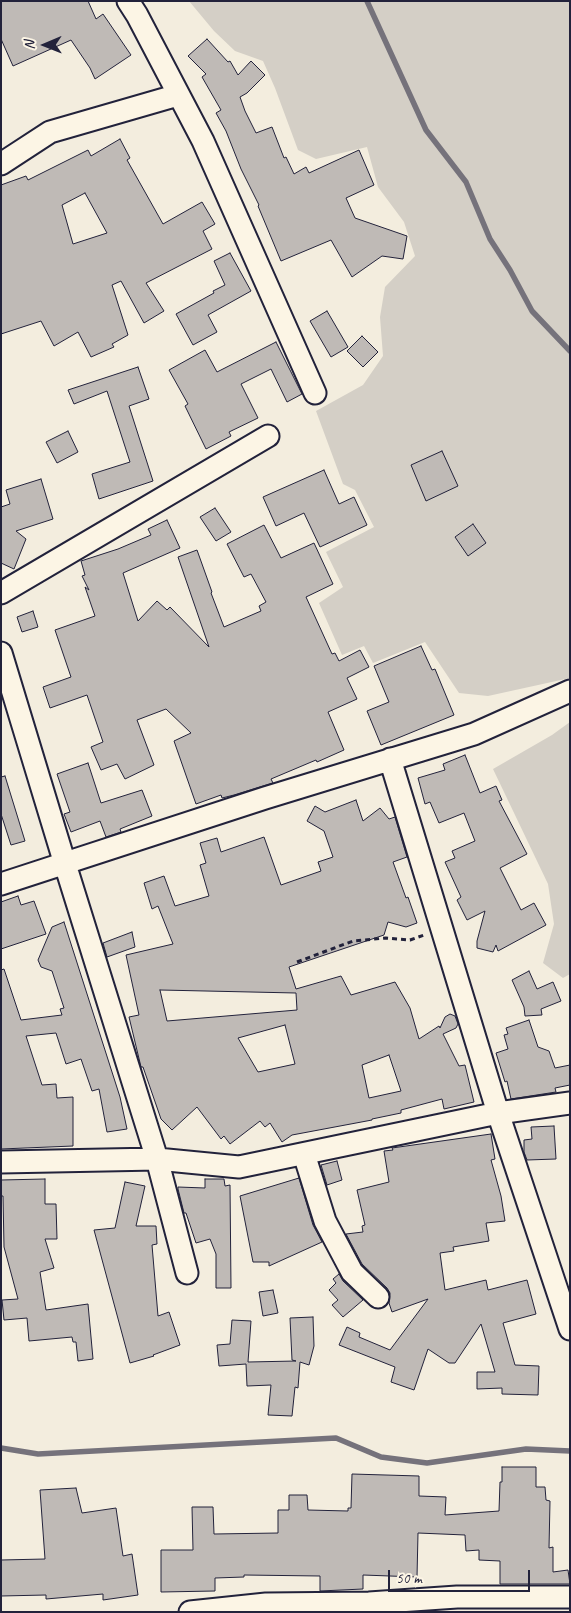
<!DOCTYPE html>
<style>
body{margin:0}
#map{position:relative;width:571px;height:1613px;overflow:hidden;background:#f3edde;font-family:Caveat,sans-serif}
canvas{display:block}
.frame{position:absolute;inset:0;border:2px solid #22223b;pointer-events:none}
.north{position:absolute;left:20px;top:20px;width:50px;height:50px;-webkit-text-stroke:4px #fcf5e5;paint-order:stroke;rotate:269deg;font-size:14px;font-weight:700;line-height:20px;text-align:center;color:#22223b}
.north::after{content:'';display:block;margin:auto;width:18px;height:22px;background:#22223b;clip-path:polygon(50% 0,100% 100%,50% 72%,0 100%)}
.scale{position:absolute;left:388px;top:1570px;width:142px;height:22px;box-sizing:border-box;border:2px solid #22223b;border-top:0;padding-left:6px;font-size:15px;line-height:18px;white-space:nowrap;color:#22223b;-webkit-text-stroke:4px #fcf5e5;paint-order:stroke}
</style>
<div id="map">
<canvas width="571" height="1613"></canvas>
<div class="frame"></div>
<div class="north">N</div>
<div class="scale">50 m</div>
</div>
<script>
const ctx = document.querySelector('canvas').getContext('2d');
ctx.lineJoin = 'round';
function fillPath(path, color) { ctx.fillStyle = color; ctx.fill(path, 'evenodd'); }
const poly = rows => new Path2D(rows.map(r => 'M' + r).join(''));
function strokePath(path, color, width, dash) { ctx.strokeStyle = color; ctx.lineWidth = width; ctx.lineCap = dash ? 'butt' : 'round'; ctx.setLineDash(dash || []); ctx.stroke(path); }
const green = poly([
 [189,1,570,1,570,678,488,696,459,693,425,642,373,663,364,646,342,655,319,603,343,587,326,552,374,527,355,490,343,484,316,411,363,385,383,356,380,317,385,287,415,256,404,222,378,187,367,147,316,159,298,150,275,88,263,61,235,51,214,31],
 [570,722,570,974,563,978,543,963,554,924,548,884,493,769,552,735]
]);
const stream = poly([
 [367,1,426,130,466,182,490,239,510,270,532,311,570,351],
 [1,1448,38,1454,336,1438,381,1457,427,1463,526,1449,570,1451]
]);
const building = poly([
 [1,1,88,1,96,19,103,14,131,55,95,79,90,68,71,40,13,66,1,39,1,1],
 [207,39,228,62,230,61,238,75,251,61,265,75,247,93,240,97,245,111,256,133,272,127,284,158,286,157,294,174,306,167,309,173,359,150,374,185,346,198,355,218,407,236,403,259,382,256,352,277,331,240,281,261,258,206,259,205,241,169,226,131,216,113,221,110,202,77,206,74,188,56,207,39],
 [120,139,130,158,127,160,163,224,202,202,215,224,203,231,212,249,146,283,164,311,144,323,121,281,112,285,128,335,112,344,114,347,91,357,78,332,54,346,41,321,1,334,1,185,26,176,28,180,88,150,91,156,120,139],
 [85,193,107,233,73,244,62,205,85,193],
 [230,253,251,291,208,315,217,332,193,345,176,314,214,293,213,291,225,285,214,261,230,253],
 [327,311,348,347,331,357,310,321,327,311],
 [362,336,378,352,363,367,347,351,362,336],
 [276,342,302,394,287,402,271,369,241,384,258,418,229,432,231,436,206,449,185,406,188,404,169,370,205,350,217,372,276,342],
 [138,367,149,399,129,406,153,481,99,499,92,474,130,462,107,391,74,404,68,390,138,367],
 [68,431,78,452,57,463,46,442,68,431],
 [442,451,458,486,426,501,411,465,442,451],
 [324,470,339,504,354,497,367,525,320,547,304,513,276,526,263,497,324,470],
 [41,479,53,519,16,531,26,539,14,569,1,563,1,507,10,504,6,490,41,479],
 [215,508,231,532,216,541,200,517,215,508],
 [167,520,180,548,123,573,138,621,157,601,167,610,170,607,209,647,178,557,197,550,212,592,211,593,224,627,261,611,259,606,266,602,251,574,244,577,227,544,264,525,281,558,314,543,333,584,306,597,332,654,335,653,339,661,360,650,369,667,347,678,357,699,328,712,344,750,317,762,316,760,271,779,273,783,234,795,222,798,221,795,196,804,174,741,191,733,166,709,137,720,154,765,125,779,117,764,101,770,91,747,103,742,87,695,50,708,43,687,71,677,55,630,95,616,85,587,89,590,82,576,85,575,81,561,118,549,151,535,148,529,167,520],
 [473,524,486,543,468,556,455,537,473,524],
 [33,611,38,627,22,632,17,617,33,611],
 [421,646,432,670,435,669,454,715,381,745,367,711,389,702,374,666,421,646],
 [465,755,480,793,496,786,502,800,499,801,527,854,500,868,521,910,534,903,546,925,498,951,496,945,493,952,477,948,477,941,485,911,467,920,457,900,461,897,445,862,455,858,452,851,475,841,464,813,439,823,430,802,425,804,418,778,445,770,443,764,465,755],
 [88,763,101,803,142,790,152,816,120,829,121,832,106,837,100,821,71,832,64,814,70,812,57,774,88,763],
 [5,776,25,841,11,845,1,814,1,777,5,776],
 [356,800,363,821,380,808,389,819,395,817,407,857,393,862,406,898,408,897,417,923,406,927,388,922,384,935,289,967,296,989,341,976,351,995,395,982,410,1008,419,1039,439,1026,440,1028,445,1017,450,1014,455,1016,458,1024,456,1028,443,1034,459,1066,465,1065,474,1102,444,1109,442,1099,401,1110,401,1113,372,1119,372,1120,292,1135,282,1142,270,1123,265,1127,260,1121,230,1144,224,1136,221,1139,197,1107,172,1130,161,1119,143,1067,141,1067,129,1017,139,1015,126,955,173,944,158,906,152,909,144,883,164,876,175,906,209,896,200,865,206,863,200,843,217,838,221,852,264,837,281,885,321,871,318,862,333,857,324,831,307,821,315,806,325,812,356,800],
 [160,990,296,993,297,1010,167,1021,160,990],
 [285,1025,295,1064,258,1072,238,1038,285,1025],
 [389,1055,401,1091,369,1098,362,1065,389,1055],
 [18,896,21,905,34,901,46,934,1,949,1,902,18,896],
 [64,922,120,1097,127,1129,107,1132,99,1089,92,1091,81,1059,66,1064,56,1033,26,1036,42,1085,56,1084,57,1098,73,1097,73,1146,1,1149,1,970,4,969,21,1020,62,1015,60,1009,64,1008,52,971,41,967,38,960,52,927,64,922],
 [132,932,135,947,107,957,103,943,132,932],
 [529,971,537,989,553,982,561,1001,541,1009,542,1015,525,1016,524,1007,512,980,529,971],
 [529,1020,538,1047,549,1051,555,1068,570,1065,570,1085,555,1088,556,1092,511,1099,507,1081,505,1082,496,1053,508,1049,504,1035,508,1034,506,1028,529,1020],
 [554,1126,556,1159,527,1160,524,1152,524,1140,532,1139,531,1127,554,1126],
 [491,1134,495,1159,491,1160,501,1196,505,1221,486,1223,489,1241,453,1247,454,1251,440,1253,445,1290,486,1280,488,1290,527,1280,536,1314,503,1323,515,1365,539,1366,538,1395,502,1394,502,1388,477,1389,477,1372,495,1372,481,1324,455,1363,449,1363,428,1349,414,1390,391,1382,395,1367,339,1345,347,1327,360,1333,359,1337,390,1350,428,1299,392,1312,389,1303,390,1293,387,1288,362,1264,346,1234,363,1232,362,1226,365,1225,357,1190,389,1182,384,1151,393,1150,392,1148,491,1134],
 [337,1161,342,1180,327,1185,321,1165,337,1161],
 [299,1178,313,1225,322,1242,269,1266,269,1262,253,1262,240,1196,299,1178],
 [45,1179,45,1204,56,1204,57,1239,45,1239,54,1268,40,1272,46,1310,88,1304,93,1359,78,1361,76,1342,73,1342,72,1337,29,1341,27,1318,4,1320,2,1300,18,1299,4,1247,3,1196,1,1196,1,1180,45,1179],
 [205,1179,224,1179,225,1186,230,1185,231,1288,216,1288,216,1254,210,1239,196,1243,186,1213,184,1213,178,1189,178,1187,205,1188,205,1179],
 [125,1182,145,1186,136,1226,156,1226,157,1244,152,1245,158,1316,169,1312,180,1345,153,1355,154,1356,130,1363,94,1230,115,1228,125,1182],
 [339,1274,343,1281,363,1300,343,1317,332,1305,338,1300,329,1290,336,1283,333,1279,339,1274],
 [273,1290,278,1313,263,1316,259,1292,273,1290],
 [313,1317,314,1346,309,1365,300,1362,298,1388,295,1387,292,1416,268,1415,271,1385,247,1386,246,1364,219,1366,217,1345,230,1344,232,1320,251,1321,248,1362,296,1361,292,1360,290,1318,313,1317],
 [502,1467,536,1467,536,1487,545,1487,546,1500,550,1501,549,1548,553,1547,553,1572,568,1570,570,1584,500,1584,500,1561,479,1560,479,1550,466,1551,465,1535,418,1533,417,1577,363,1575,363,1589,320,1591,320,1576,244,1575,244,1577,215,1578,215,1591,161,1592,161,1550,193,1550,192,1507,213,1507,214,1534,278,1533,278,1510,289,1510,289,1495,307,1495,308,1510,348,1511,348,1508,351,1508,352,1474,419,1476,419,1496,446,1497,445,1515,499,1511,500,1482,502,1482,502,1467],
 [76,1488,82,1513,116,1508,123,1556,132,1554,138,1595,103,1600,103,1594,46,1599,46,1595,1,1596,1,1560,45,1559,40,1490,76,1488]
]);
const path = poly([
 [297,962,353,941,386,938,410,940,424,935]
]);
const minor = poly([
 [128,1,137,15,203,141,315,393],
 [1,164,50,132,178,95],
 [1,593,268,436],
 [1,653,65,864,157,1159,187,1273],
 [390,759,498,1113,570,1329],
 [1,884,265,798,474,734,570,691],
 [304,1154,325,1221,352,1272,378,1297],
 [1,1162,157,1159,239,1167,498,1113,570,1103],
 [190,1612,266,1604,369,1603,457,1597,570,1597]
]);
fillPath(green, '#d4cfc6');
strokePath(stream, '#75727b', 5.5);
fillPath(building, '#bfbab6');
strokePath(building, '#22223b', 1);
strokePath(minor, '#22223b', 25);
strokePath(path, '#22223b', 3, [5, 4]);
strokePath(minor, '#fcf5e5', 21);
</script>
